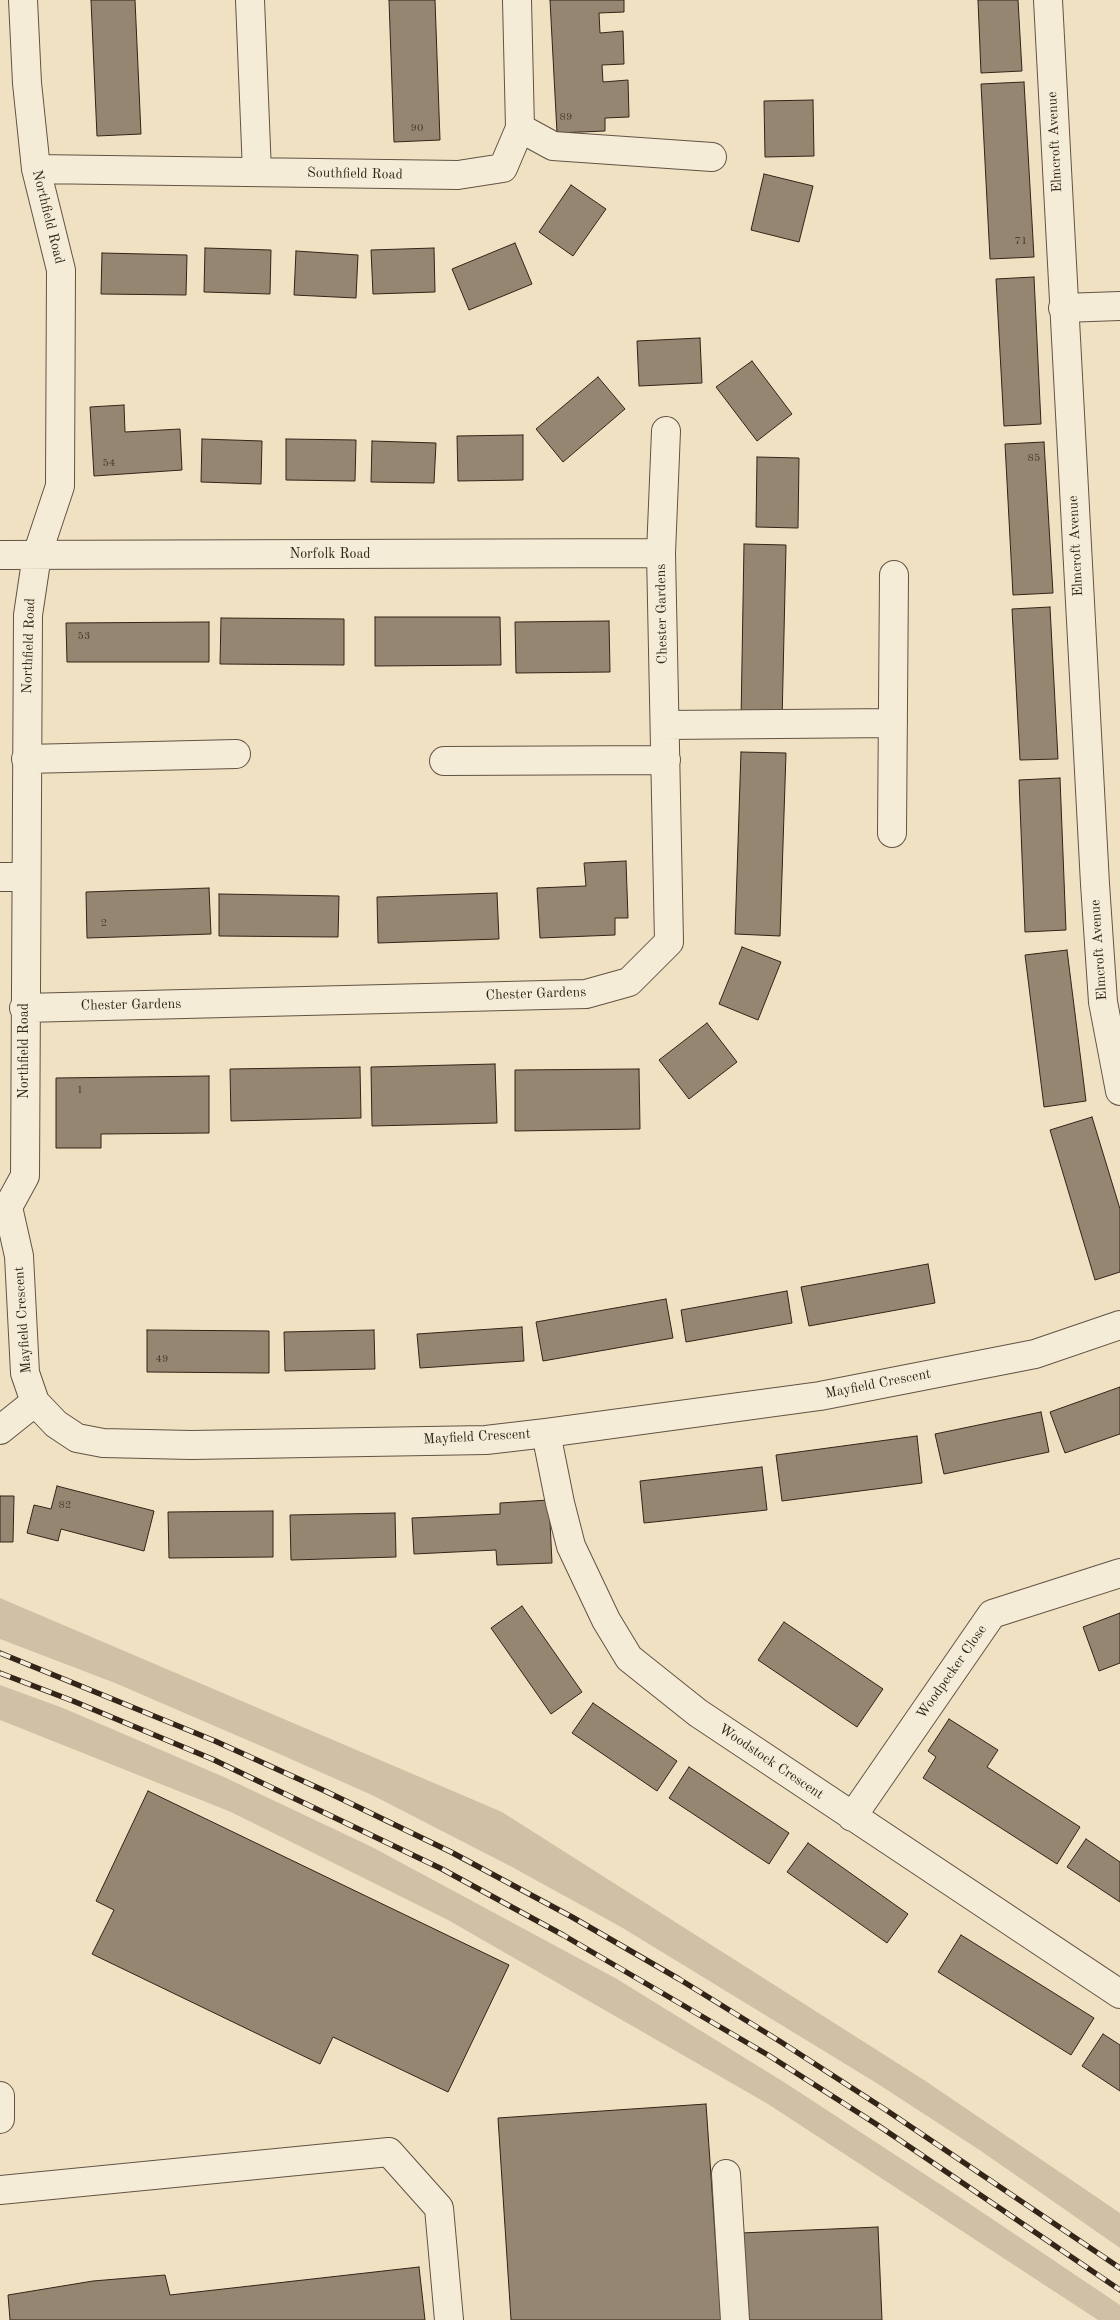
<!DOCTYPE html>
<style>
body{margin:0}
canvas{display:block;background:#f0e1c3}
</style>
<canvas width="1120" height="2320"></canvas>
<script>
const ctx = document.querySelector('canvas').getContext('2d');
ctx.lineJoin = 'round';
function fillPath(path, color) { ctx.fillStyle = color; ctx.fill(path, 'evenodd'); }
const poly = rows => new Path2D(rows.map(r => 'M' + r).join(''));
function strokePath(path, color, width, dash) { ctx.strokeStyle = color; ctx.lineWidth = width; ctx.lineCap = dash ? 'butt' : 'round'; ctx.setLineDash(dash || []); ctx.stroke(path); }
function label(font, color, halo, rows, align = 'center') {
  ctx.font = font + ' "Old Standard TT",serif'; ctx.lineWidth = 5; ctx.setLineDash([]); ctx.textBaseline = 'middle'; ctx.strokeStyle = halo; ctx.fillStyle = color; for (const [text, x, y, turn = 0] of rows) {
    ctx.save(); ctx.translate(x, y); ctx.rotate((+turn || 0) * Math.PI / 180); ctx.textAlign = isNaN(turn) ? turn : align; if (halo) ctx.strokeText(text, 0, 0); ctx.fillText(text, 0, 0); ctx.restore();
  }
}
const green = poly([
 [0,1598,502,1812,924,2080,1120,2213,1120,2248,981,2151,878,2084,621,1927,512,1867,372,1795,268,1749,115,1683,0,1639],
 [0,1685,63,1708,224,1777,372,1847,617,1979,787,2084,958,2196,1120,2305,1120,2320,1098,2320,768,2104,448,1920,231,1812,0,1720]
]);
const building = poly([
 [91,0,135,0,141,134,97,136,91,0],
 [389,0,435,0,440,140,394,142,389,0],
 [550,0,624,0,624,12,599,13,600,33,623,31,624,64,602,65,603,82,628,80,629,117,605,118,605,131,557,133,550,0],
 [978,0,1018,0,1022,71,981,73,978,0],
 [1024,82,1034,257,990,259,981,84,1024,82],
 [813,100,814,156,765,157,764,101,813,100],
 [764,174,813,186,799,242,751,230,764,174],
 [571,185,606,209,573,256,539,232,571,185],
 [515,243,532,284,469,310,452,269,515,243],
 [205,248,271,250,270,294,204,292,205,248],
 [434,248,435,292,373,294,371,250,434,248],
 [296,251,358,255,356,298,294,295,296,251],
 [102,253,187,255,186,295,101,294,102,253],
 [1034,277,1041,424,1004,426,996,279,1034,277],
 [700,338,702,383,639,386,637,341,700,338],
 [752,361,792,414,757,441,716,387,752,361],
 [598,377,625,409,563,462,536,429,598,377],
 [124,405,125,432,180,429,182,470,94,476,90,407,124,405],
 [523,435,523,480,458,481,457,436,523,435],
 [202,439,262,441,261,484,201,482,202,439],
 [286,439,356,440,355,481,286,480,286,439],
 [372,441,436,443,434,483,371,482,372,441],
 [1044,442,1053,593,1013,595,1005,444,1044,442],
 [757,457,799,458,798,528,756,527,757,457],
 [744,544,786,545,782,722,741,721,744,544],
 [1050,607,1058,759,1020,760,1012,609,1050,607],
 [375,617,500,617,501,665,375,666,375,617],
 [221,618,344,619,344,665,220,664,221,618],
 [609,621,610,672,516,673,515,622,609,621],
 [209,622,209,662,67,662,66,623,209,622],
 [741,752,786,753,780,936,735,934,741,752],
 [1060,778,1066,930,1025,932,1019,780,1060,778],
 [626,861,628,918,615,918,615,935,540,938,537,888,586,886,584,863,626,861],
 [209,888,211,934,87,938,86,892,209,888],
 [497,893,499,939,378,943,377,897,497,893],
 [219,894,339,896,338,937,219,936,219,894],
 [742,947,781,962,758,1020,719,1004,742,947],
 [1067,950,1086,1101,1044,1107,1025,955,1067,950],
 [707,1023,737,1062,689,1099,659,1060,707,1023],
 [495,1064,497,1123,372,1126,371,1067,495,1064],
 [360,1067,361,1118,231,1121,230,1069,360,1067],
 [639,1069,640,1129,515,1131,515,1070,639,1069],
 [209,1076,209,1133,101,1134,101,1148,56,1148,56,1078,209,1076],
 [1092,1117,1120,1209,1120,1272,1095,1280,1050,1130,1092,1117],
 [928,1264,935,1303,809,1326,801,1287,928,1264],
 [787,1291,792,1323,686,1342,681,1310,787,1291],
 [666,1299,673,1338,543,1361,536,1322,666,1299],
 [522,1327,524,1361,420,1368,417,1334,522,1327],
 [147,1330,269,1331,269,1373,147,1372,147,1330],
 [374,1330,375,1369,285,1371,284,1332,374,1330],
 [1120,1387,1120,1434,1065,1453,1050,1412,1120,1387],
 [1041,1412,1049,1452,944,1474,935,1434,1041,1412],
 [917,1436,922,1483,782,1501,776,1455,917,1436],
 [762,1467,767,1510,644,1523,640,1481,762,1467],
 [57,1486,154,1511,144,1551,61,1529,58,1541,27,1533,34,1505,51,1509,57,1486],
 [0,1496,14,1496,13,1542,0,1542,0,1496],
 [549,1500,552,1563,497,1565,496,1550,414,1554,412,1518,500,1514,500,1503,549,1500],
 [273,1511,273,1557,169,1558,168,1512,273,1511],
 [395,1513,396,1557,291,1560,290,1515,395,1513],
 [522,1606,582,1692,551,1714,491,1628,522,1606],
 [1120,1613,1120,1663,1099,1671,1083,1627,1120,1613],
 [784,1622,883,1689,857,1727,758,1660,784,1622],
 [593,1703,677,1761,657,1791,572,1733,593,1703],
 [949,1719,998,1750,987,1767,1080,1827,1057,1864,923,1778,936,1757,928,1751,949,1719],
 [689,1767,789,1833,769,1864,669,1798,689,1767],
 [148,1791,509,1965,448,2092,333,2037,320,2064,92,1954,114,1910,96,1901,148,1791],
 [1086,1839,1120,1862,1120,1902,1067,1867,1086,1839],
 [808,1843,908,1914,887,1943,787,1872,808,1843],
 [961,1935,1094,2018,1071,2055,938,1972,961,1935],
 [1103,2034,1120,2045,1120,2091,1082,2066,1103,2034],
 [706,2104,721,2320,511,2320,498,2118,706,2104],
 [878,2227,882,2320,745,2320,741,2233,878,2227],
 [419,2267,425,2320,10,2320,8,2295,93,2281,165,2275,170,2295,419,2267]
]);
const minor = poly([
 [250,0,257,172],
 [1048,0,1095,884,1103,1002,1120,1091],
 [520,128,553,146,712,157],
 [36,169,458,175,503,168,520,128,517,0],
 [1063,308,1120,306],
 [0,555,661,553],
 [665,725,893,723],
 [26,759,236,754],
 [444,761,666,760],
 [892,833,894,575],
 [0,877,25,877],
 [24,1008,586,994,629,982,669,942,661,553,666,431],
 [8,1207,19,1256,25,1373,35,1402,56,1424,77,1438,103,1443,191,1445,486,1440,546,1433,820,1396,1035,1354,1120,1325],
 [8,1207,25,1176,28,615,37,555,60,486,61,270,36,169,27,83,23,0],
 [0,1430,35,1402],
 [546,1433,560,1503,571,1546,606,1620,629,1658,698,1713,1120,1994],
 [852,1817,992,1614,1120,1573],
 [0,2096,0,2119],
 [726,2174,735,2320],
 [0,2190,389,2152,439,2208,449,2320]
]);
const rail = poly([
 [0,1653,215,1741,325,1791,451,1852,572,1917,679,1979,781,2042,886,2110,1120,2268],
 [0,1673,73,1701,212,1759,442,1869,563,1935,768,2055,876,2124,1120,2290]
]);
const numberNames = [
 ["89",566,117],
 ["90",417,128],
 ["71",1021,241],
 ["85",1034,458],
 ["54",109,463],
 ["53",84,636],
 ["2",104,923],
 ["1",80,1090],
 ["49",162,1359],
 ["82",65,1505]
];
const streetNames = [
 ["Elmcroft Avenue",1055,142,-93],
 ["Southfield Road",355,174,1],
 ["Northfield Road",48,217,76],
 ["Elmcroft Avenue",1076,546,-93],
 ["Norfolk Road",330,554],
 ["Chester Gardens",662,614,-91],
 ["Northfield Road",29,646,-88],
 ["Elmcroft Avenue",1099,950,-94],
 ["Chester Gardens",536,994,-2],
 ["Chester Gardens",131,1005,-1],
 ["Northfield Road",24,1051,-90],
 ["Mayfield Crescent",23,1320,-94],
 ["Mayfield Crescent",878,1384,-11],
 ["Mayfield Crescent",477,1437,-3],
 ["Woodpecker Close",952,1672,-55],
 ["Woodstock Crescent",771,1762,34]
];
fillPath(green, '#d0c1a6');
fillPath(building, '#958671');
strokePath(building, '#332418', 1);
strokePath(minor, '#625343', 30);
strokePath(minor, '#f5ecd8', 28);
strokePath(rail, '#332418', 5.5);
strokePath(rail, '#f5ecd8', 4, [11]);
label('11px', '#4c3c2e', null, numberNames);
label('14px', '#332418', '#f5ecd8', streetNames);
</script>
